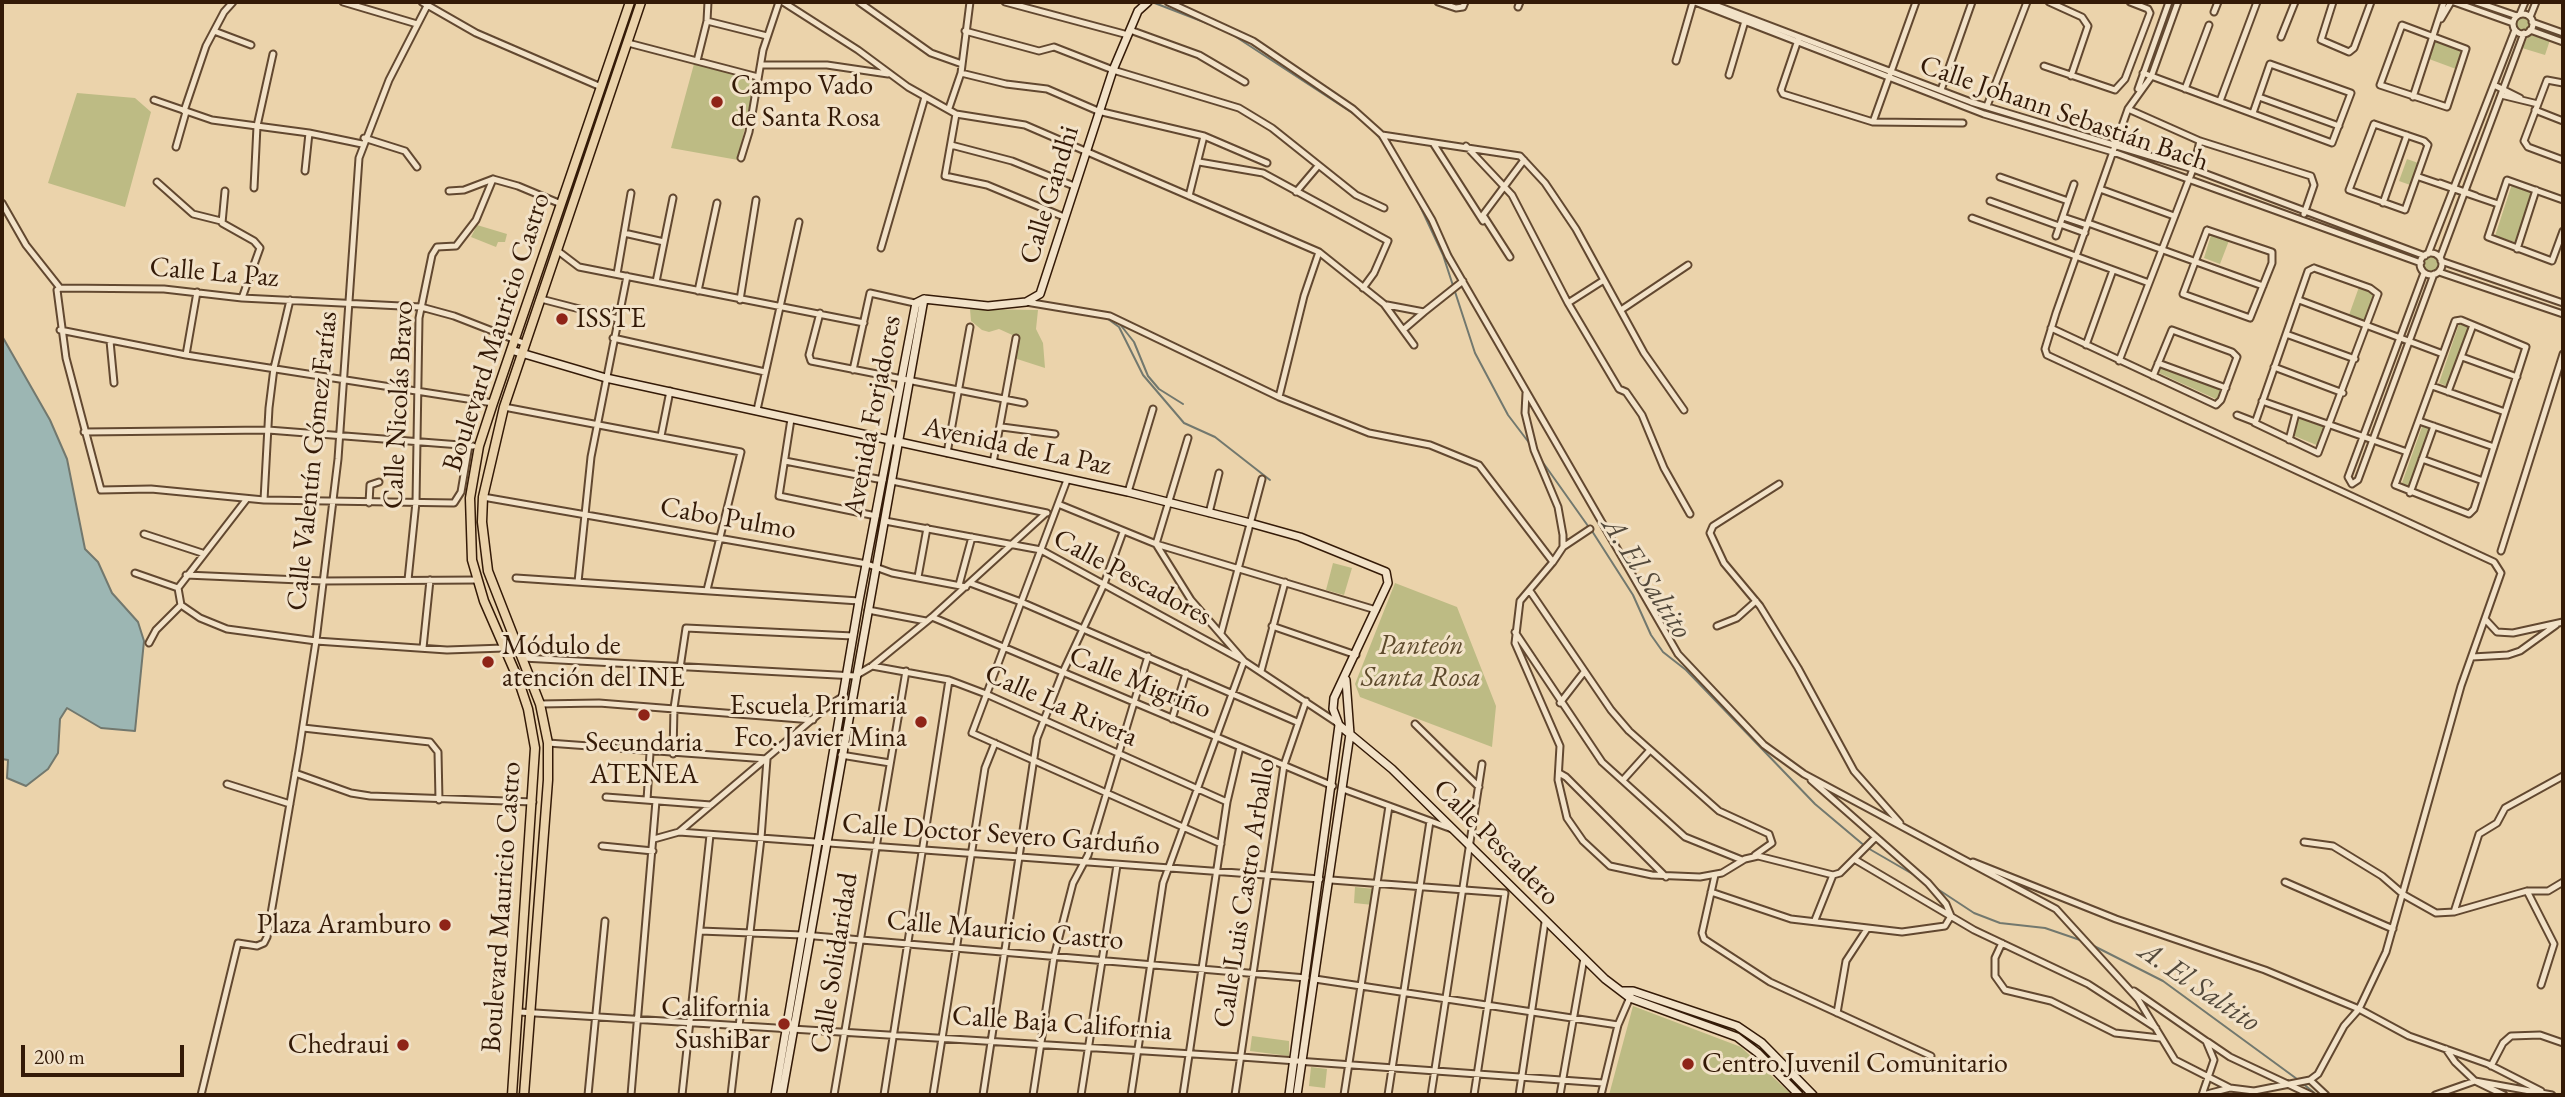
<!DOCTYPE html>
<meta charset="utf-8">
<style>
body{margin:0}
#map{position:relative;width:2565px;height:1097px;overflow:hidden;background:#ebd3ab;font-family:"EB Garamond",serif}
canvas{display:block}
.frame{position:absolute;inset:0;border:4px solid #341a07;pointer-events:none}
.scale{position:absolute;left:21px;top:1045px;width:163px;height:32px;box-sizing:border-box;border:4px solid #341a07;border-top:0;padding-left:9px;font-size:21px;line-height:24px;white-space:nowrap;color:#341a07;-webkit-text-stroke:5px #f2e2c8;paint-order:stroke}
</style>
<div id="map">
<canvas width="2565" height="1097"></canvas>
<div class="frame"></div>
<div class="scale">200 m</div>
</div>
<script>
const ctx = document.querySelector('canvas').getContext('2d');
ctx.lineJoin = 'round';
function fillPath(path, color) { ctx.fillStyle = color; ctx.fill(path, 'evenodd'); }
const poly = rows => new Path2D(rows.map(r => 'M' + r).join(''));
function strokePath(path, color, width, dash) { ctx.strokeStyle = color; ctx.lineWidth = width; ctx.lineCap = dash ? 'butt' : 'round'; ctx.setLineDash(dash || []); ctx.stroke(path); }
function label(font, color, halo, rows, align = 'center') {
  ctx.font = font + ' "EB Garamond",serif'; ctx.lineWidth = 6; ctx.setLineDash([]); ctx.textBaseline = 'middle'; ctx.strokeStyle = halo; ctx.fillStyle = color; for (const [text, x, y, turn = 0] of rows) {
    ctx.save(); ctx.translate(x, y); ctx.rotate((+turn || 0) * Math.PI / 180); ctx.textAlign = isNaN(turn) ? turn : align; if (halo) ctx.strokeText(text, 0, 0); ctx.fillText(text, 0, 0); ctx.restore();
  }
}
const green = poly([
 '2514 24a8 8 0 1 1 16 0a8 8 0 1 1-16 0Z',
 [2529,35,2550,40,2545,55,2522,48],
 [2435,41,2463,51,2456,69,2429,59],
 [694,64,755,79,738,160,671,148],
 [77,93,135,98,151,112,125,207,48,183],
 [2407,159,2421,164,2413,186,2399,181],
 [2512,184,2534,192,2518,243,2495,236],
 [477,225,507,234,505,242,498,242,496,247,471,237],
 [2212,232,2230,238,2220,264,2204,258],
 '2421 264a10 10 0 1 1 20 0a10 10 0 1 1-20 0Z',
 [2359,287,2376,294,2366,321,2349,315],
 [970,309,1038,310,1036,329,1043,343,1045,368,1014,358,1019,338,999,329,989,332,982,330,971,321],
 [2460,321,2470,325,2447,386,2439,383],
 [2162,365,2222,390,2218,400,2159,373],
 [2298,415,2327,425,2319,446,2292,435],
 [2423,424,2432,427,2410,486,2402,483],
 [1333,563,1352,568,1344,595,1326,590],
 [1395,583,1457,607,1496,706,1492,747,1360,697,1355,684],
 [1355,887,1374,889,1373,905,1354,903],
 [1633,1006,1741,1047,1792,1095,1609,1095],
 [1252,1036,1289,1041,1289,1056,1250,1051],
 [1311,1067,1327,1069,1325,1088,1309,1086]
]);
const water = poly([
 [2,336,50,420,67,459,85,549,98,562,112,593,138,622,144,641,135,731,101,728,67,708,60,719,58,753,48,769,26,786,7,778,8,760,2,759,2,336]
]);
const stream = poly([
 [1152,2,1209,24],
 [1230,33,1357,116],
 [1372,129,1384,143],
 [1420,206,1443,255,1475,353,1508,415,1530,444],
 [1108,319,1119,327,1143,375,1184,423,1215,437,1270,480],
 [1119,323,1134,342,1148,376,1159,389,1183,404],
 [1539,457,1588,526],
 [1592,531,1633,595,1651,635,1663,652,1686,670,1815,804,1866,847,1916,876],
 [1936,888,1974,913,2000,923,2045,928,2083,941],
 [2092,945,2163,981,2297,1079],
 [2302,1083,2317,1095]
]);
const street = poly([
 [343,2,417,24],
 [422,2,476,33,601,87],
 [783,2,858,50,908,87,956,114,1025,125,1319,252,1384,304,1414,345],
 [859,2,931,53,962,64],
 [1005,2,1128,35],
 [1168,2,1253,41,1353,109,1382,135,1432,220,1448,256,1678,654,1764,745,1804,774,2056,909,2138,999,2175,1060,2230,1088,2254,1091,2310,1080,2318,1074,2344,1026,2359,1009,2386,952,2461,686,2501,573,2494,562,2047,355,2045,349,2056,313,2128,109,2151,77,2178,2],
 [1438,2,1456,8,1463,7,1465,2],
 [1695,2,1984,114,2113,152,2421,263],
 [1707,2,1971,102,2193,169,2425,256],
 [2049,2,2082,17,2088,26,2071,76],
 [2333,2,2321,40,2349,52,2354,48,2371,2],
 [2454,2,2513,23],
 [2476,2,2517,16],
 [1518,7,1520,2],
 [2214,12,2218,2],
 [2520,14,2525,2],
 '2513 24a10 10 0 1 1 20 0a10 10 0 1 1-20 0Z',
 [2530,17,2536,2],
 [2441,19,2451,2],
 [707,21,767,36],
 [2532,22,2563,33],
 [2402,25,2466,49,2447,107,2380,85,2402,25],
 [1130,30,1199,55,1245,82],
 [2530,30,2563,42],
 [214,31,251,45],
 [965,31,1039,51,1054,47,1113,70,1239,108,1272,128,1356,195,1384,208],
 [2281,37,2295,2],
 [1798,40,1781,90,1783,94,1873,122,1963,123],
 [628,43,758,77],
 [697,61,707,21,708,2],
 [1676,61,1693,2],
 [761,65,827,65,888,74],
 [2044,66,2115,90,2125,79,2150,13,2148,9,2130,2],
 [961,73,1006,84,1047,89,1098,111,1204,136,1267,163],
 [2143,73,2332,143,2351,93,2270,64,2253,113],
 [1729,75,1745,21],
 [2563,83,2547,80,2524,141,2528,147,2563,160],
 [2494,85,2520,98],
 [2138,89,2169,2],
 [2185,89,2209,25],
 [1941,90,1972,2],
 [2501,95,2538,104],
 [2259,97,2339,126],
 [2413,97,2444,2],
 [154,100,212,120,309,133,362,144],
 [2220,101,2257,2],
 [1987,106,2027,2],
 [949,108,961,73,970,2],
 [2128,109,2200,141,2311,176,2314,185,2304,214],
 [2535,110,2563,121],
 [184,111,206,46,224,12,233,2],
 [956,114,945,176,987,185,1064,217],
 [1873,122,1916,2],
 [2374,124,2424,141,2428,145,2405,210,2349,190,2374,124],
 [1382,135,1520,156,1545,183,1576,229,1644,353,1684,410],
 [364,138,405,151,417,167],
 [1433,143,1483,221],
 [951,145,1012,161,1074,186],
 [1466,146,1512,195,1568,303,1619,389,1626,392,1642,415,1664,468,1690,514],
 [176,147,186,112],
 [741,158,749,132,763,50,779,2],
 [1199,162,1263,173,1388,241,1374,273,1363,288],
 [305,171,309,133],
 [2000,177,2068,201],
 [2419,177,2498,204],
 [157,182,193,214,221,221],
 [2440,183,2476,196],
 [254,188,257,126,273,54],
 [2100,189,2174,216],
 [225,191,222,223,254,241,260,248,242,298],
 [449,191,464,190,493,179,518,186,561,204],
 [1296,192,1318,166],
 [1189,196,1204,136],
 [2563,200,2507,180,2488,237,2552,261,2563,231],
 [1990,201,2059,226],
 [2,203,26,245,60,288,57,290,66,358,101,490,151,489,264,500,454,503,461,492,469,445],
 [2383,203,2407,135],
 [2063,217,2087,225],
 [1972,218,2149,283],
 [2088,223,2263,286],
 [2060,224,2085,233],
 [2207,230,2272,252,2272,263,2250,318,2183,294,2207,230],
 [624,233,664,242],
 [2056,236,2074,184],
 [881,248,925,97],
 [2517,249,2536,190],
 [558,251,579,267,864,323],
 '2420 264a11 11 0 1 1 22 0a11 11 0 1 1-22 0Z',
 [2428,254,2515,30],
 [1510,257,1483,215,1524,160],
 [2440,258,2524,33],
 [2441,261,2563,303],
 [2314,268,2370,288,2378,294,2318,453,2255,423,2308,271,2314,268],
 [2439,272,2563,314],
 [2424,273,2348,477,2352,484,2358,480,2434,274],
 [617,274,631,193],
 [656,282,673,198],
 [60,288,164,289,242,298,421,307,454,316,526,344],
 [698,291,717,203],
 [541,299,618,319],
 [740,300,756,200],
 [2299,300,2443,354],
 [1026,302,1110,316,1279,397,1369,433,1430,445,1479,465,1553,562,1520,601,1515,643,1560,746,1558,780,1567,818,1583,841,1610,866,1652,875,1700,877,1722,873,1745,859,1758,856,1833,875,1840,873,1876,837],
 [1568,303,1604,280],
 [1387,305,1424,312,1463,281],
 [1621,310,1688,265],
 [820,313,809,355,811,361,1024,403],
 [2461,320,2526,347,2474,509,2469,514,2395,485,2455,321,2461,320],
 [2051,328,2216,405,2221,400,2237,357,2232,352,2172,330,2153,376],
 [60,330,186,355,493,403],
 [1403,330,1424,312],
 [2286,334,2355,359],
 [613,338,765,372],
 [110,341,114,383],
 [2086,345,2113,270],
 [186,355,197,292],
 [2462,357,2517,377],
 [2119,361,2193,169,2200,141],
 [2158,363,2226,388],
 [2274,367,2343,393],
 [853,370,870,293,919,304],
 [2432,386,2505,412],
 [2448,392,2473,325],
 [1526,393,1525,413,1534,450,1558,507,1563,535,1563,547,1553,562],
 [1279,397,1304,296,1319,252],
 [2262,401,2407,452],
 [504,407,741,452,707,590],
 [757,410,799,222],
 [2237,415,2255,422],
 [791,419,779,496,876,516],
 [2419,421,2494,447],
 [1002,427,1055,434],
 [84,432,268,430,473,446],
 [661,436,670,391],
 [2289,440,2296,413],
 [947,453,970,327],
 [2422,459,2483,481],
 [785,461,883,480],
 [993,463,1016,338],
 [1067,480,972,733,1221,844],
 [892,481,1047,513],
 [1779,484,1713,526,1710,533,1724,563,1760,606,1798,668,1854,771,1900,823],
 [1128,492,1153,409],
 [2410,493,2434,426],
 [483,497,867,564,892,573,966,587],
 [246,500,178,588,181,605,200,618,227,629,316,641,447,650,504,648],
 [264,500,269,408,274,368,290,300],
 [369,503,370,485,379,482],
 [1058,504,1156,544,1376,610],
 [1209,513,1219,473],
 [885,521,1041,550,1244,661,1339,724],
 [144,534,202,553],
 [1563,547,1590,529],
 [2501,551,2563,354],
 [135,573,178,588],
 [186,575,323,581,478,580],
 [918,577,927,528],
 [516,578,859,601],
 [408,580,416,502,419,318,432,255,437,247,456,246,476,220,493,179],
 [578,582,591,457,627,276],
 [970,583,1021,602,1297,722],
 [959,585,972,537],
 [1530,591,1611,710,1629,731,1719,811,1769,834,1772,843,1755,855],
 [868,610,926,621],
 [932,617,1333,786],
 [2485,619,2497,632,2513,633,2563,622],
 [1272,626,1356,655],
 [1717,626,1737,618,1756,601],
 [1515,632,1602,762,1685,837,1742,860],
 [1221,633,1262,479],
 [149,643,156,630,181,605],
 [423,648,430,580],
 [2472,657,2508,655,2520,651,2556,625],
 [523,658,855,676,872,666,932,617,1046,513],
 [872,666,949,680,986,694,1227,802],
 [1261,671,1285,582],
 [1560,703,1584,672],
 [540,704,599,703,813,720],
 [1172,719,1186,673],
 [1415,724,1479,787],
 [303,728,430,742,438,752,439,800],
 [548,743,767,759,761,838,731,1095],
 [673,754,674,708,686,628,853,636],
 [841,755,890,763],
 [295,773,351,793,370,796,533,802],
 [1559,773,1566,777,1666,877],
 [1623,780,1650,750],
 [227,784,290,804],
 [1343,789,1452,829],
 [606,797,711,805],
 [647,800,650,753],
 [679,832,1320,879],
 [654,839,679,832,828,706,842,697],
 [2304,842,2333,846,2382,876,2404,895,2436,913,2454,912,2527,891,2548,891,2563,882],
 [602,846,653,851],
 [1854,859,1974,930,2088,984,2156,1028],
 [1973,862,2116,919,2265,970,2359,1009,2409,1036,2488,1064,2541,1091],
 [1715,875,1702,933,1704,939,1770,982,1931,1056],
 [1331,880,1505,893],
 [2285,882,2393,929],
 [2527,891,2554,944,2541,985],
 [1711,892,1791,919,1902,932,1945,926,1951,916,1946,904,1928,883,1811,780],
 [2454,912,2479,834,2497,823,2505,808,2563,776],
 [1815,920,1833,875],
 [700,931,803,935,1306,978],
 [2002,943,1995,958,1995,976,2005,990,2051,1001,2115,1033,2160,1038],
 [1315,979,1618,1025],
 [2134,991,2206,1041,2214,1060,2202,1095],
 [519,1012,1241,1057,1603,1083],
 [1837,1013,1846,961,1867,929],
 [2208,1042,2230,1057,2311,1095],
 [2446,1049,2455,1062,2475,1081,2552,1095],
 [2491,1066,2503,1043,2511,1036,2540,1035,2563,1043],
 [2310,1080,2326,1095],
 [201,1095,238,943,257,946,264,943,267,937,299,751,316,641,338,459,359,158,389,80,429,2],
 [588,1095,605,921],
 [631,1095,656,801],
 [682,1095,710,835],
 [834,1095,906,671],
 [884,1095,949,680],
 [933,1095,985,768,995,743],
 [983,1095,1037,738,1062,674,1104,584,1123,532],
 [1033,1095,1054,957,1073,883,1088,855,1148,656],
 [1081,1095,1117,865],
 [1131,1095,1163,883,1244,661,1191,600,1156,544,1188,438],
 [1183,1095,1227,802,1240,747],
 [1235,1095,1284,765,1306,701],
 [1344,1095,1389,806],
 [1388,1095,1430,821],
 [1431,1095,1482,764],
 [1474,1095,1505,893],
 [1519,1095,1545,922],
 [1560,1095,1584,958],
 [1601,1095,1618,1025,1631,995],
 [2203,1095,2230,1088],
 [2435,1095,2475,1081,2504,1095]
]);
const secondary = poly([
 [924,299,988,306,1026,302,1040,294,1113,70,1138,11,1148,2],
 [511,350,606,378,1128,492,1250,523,1300,537,1386,572,1388,583,1334,698,1333,709,1339,725,1392,769,1605,979,1630,998,1737,1037,1758,1053,1799,1095],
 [1623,991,1633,991,1737,1026,1762,1043,1813,1095],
 [775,1095,859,601,916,303,924,299],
 [782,1095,924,299],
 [1289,1095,1339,725],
 [1297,1095,1350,734,1346,680]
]);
const primary = poly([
 [512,1095,535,748,528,709,518,679,484,601,472,560,470,498,479,446,493,403,630,2],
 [524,1095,548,780,548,743,540,704,488,571,482,522,483,497,504,407,641,2]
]);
const markers = [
 [717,102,7,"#8f2418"],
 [562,319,7,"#8f2418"],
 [488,662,7,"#8f2418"],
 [644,715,7,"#8f2418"],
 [921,722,7,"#8f2418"],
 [445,925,7,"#8f2418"],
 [784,1024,7,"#8f2418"],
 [403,1045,7,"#8f2418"],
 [1688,1064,7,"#8f2418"]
];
const poiNames = [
 ["Campo Vado",731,86],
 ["de Santa Rosa",731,118],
 ["ISSTE",576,319],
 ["Módulo de",502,646],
 ["atención del INE",502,678],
 ["Escuela Primaria",907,706,"right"],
 ["Fco. Javier Mina",907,738,"right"],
 ["Secundaria",644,743,"center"],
 ["ATENEA",644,775,"center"],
 ["Plaza Aramburo",431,925,"right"],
 ["California",770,1008,"right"],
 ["SushiBar",770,1040,"right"],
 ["Chedraui",389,1045,"right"],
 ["Centro Juvenil Comunitario",1702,1064]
];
const streetNames = [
 ["Calle Johann Sebastián Bach",2064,114,19],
 ["Calle Gandhi",1050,195,-73],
 ["Calle La Paz",214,273,5],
 ["Boulevard Mauricio Castro",497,332,-72],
 ["Calle Nicolás Bravo",399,405,-87],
 ["Avenida Forjadores",873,416,-79],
 ["Avenida de La Paz",1017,447,12],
 ["Calle Valentín Gómez Farías",313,461,-84],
 ["Cabo Pulmo",728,519,10],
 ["Calle Pescadores",1132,578,28],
 ["Calle Migriño",1140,683,22],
 ["Calle La Rivera",1061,706,24],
 ["Calle Doctor Severo Garduño",1001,835,4],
 ["Calle Pescadero",1496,843,45],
 ["Calle Luis Castro Arballo",1245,893,-81],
 ["Boulevard Mauricio Castro",502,907,-86],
 ["Calle Mauricio Castro",1005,931,5],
 ["Calle Solidaridad",835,963,-81],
 ["Calle Baja California",1062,1024,4]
];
const parkNames = [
 ["Panteón",1421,646],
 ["Santa Rosa",1421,678]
];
const waterNames = [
 ["A. El Saltito",1646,578,57],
 ["A. El Saltito",2199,987,34]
];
fillPath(green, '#bdbb84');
fillPath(water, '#9cb6b3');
strokePath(water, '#72786e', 2);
strokePath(stream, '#72786e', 2);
strokePath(street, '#624830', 9);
strokePath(secondary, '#341a07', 10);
strokePath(primary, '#341a07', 11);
strokePath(street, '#f2e2c8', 5);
strokePath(secondary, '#f2e2c8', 7);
strokePath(primary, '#ebd3ab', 8);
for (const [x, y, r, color] of markers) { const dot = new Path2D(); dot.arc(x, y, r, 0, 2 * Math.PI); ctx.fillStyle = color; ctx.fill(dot); strokePath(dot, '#f2e2c8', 2.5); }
label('28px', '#341a07', '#f2e2c8', poiNames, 'left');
label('28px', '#341a07', '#f2e2c8', streetNames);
label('italic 28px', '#5d4a2c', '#f2e2c8', parkNames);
label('italic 30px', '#53493b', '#f2e2c8', waterNames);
</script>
